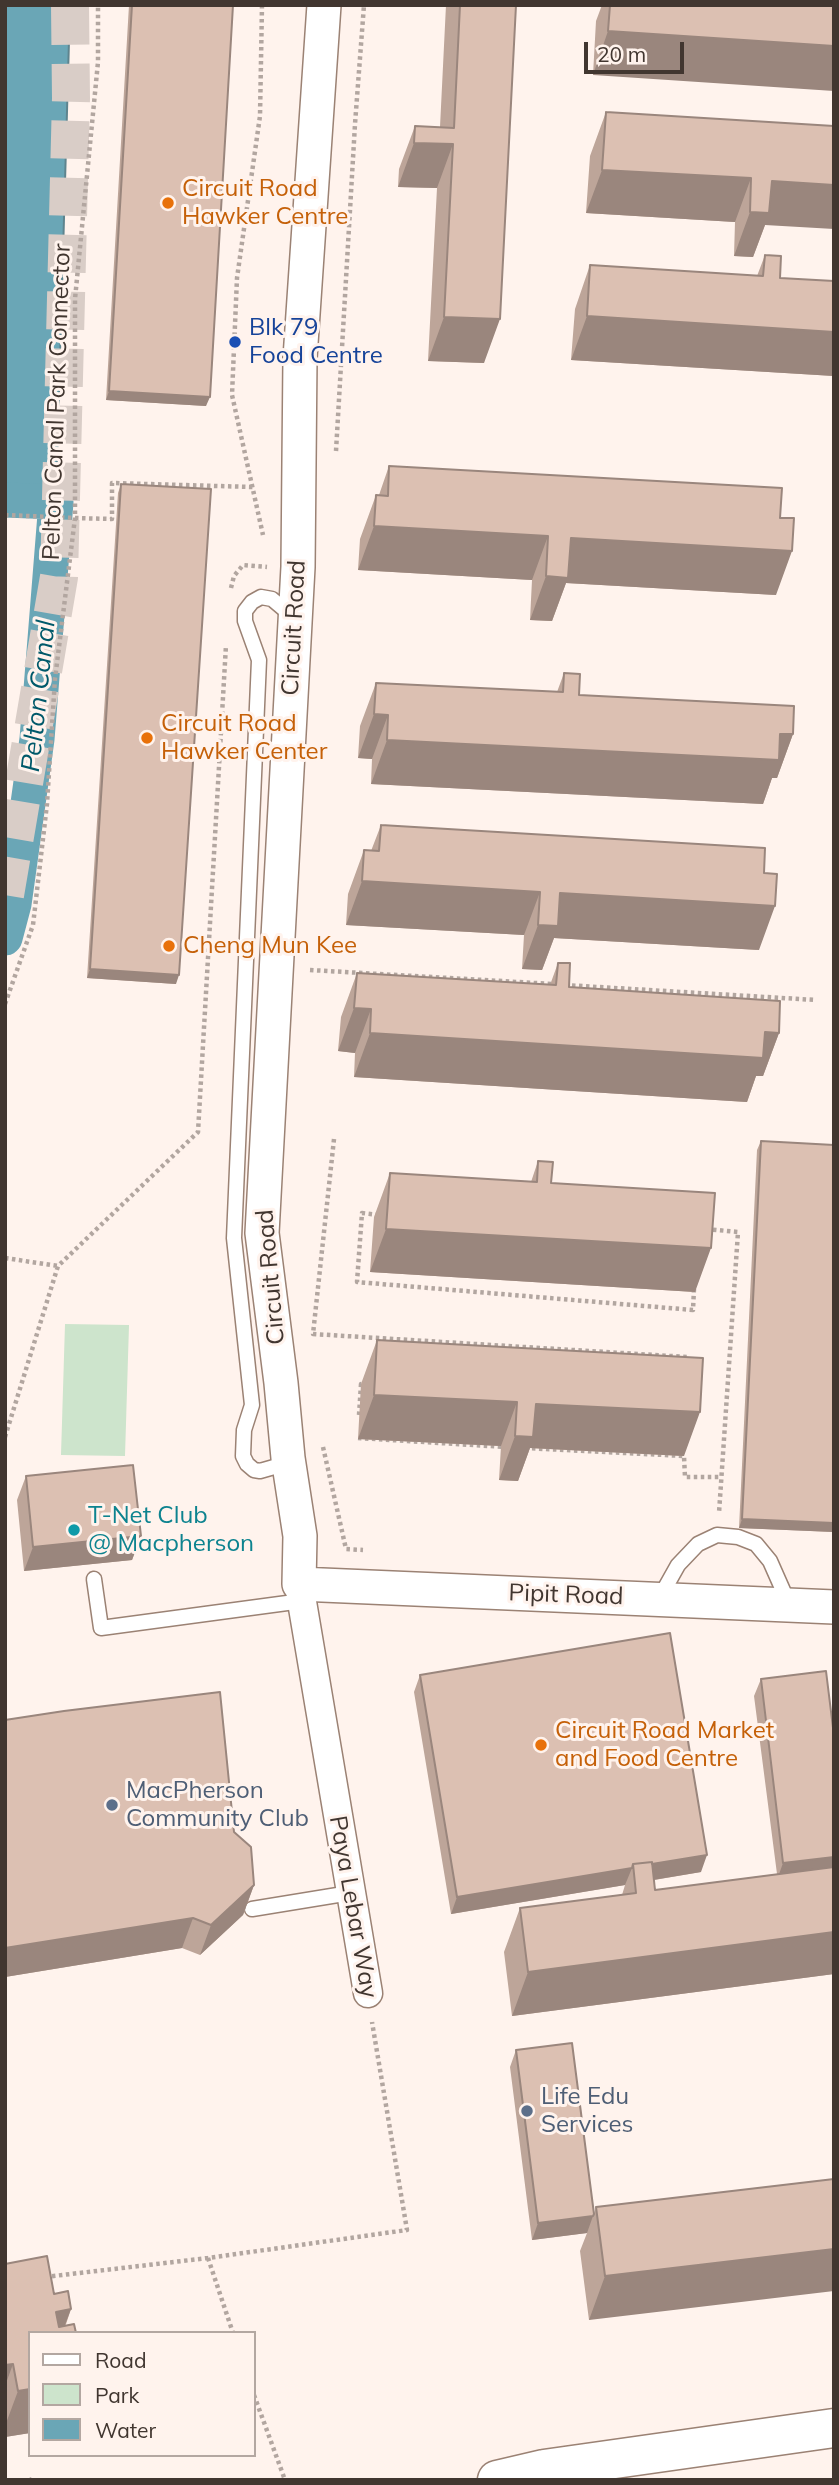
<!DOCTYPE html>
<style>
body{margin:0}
#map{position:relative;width:839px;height:2485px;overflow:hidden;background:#fff3ed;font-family:Mulish,sans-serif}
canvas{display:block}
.frame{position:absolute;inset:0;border:7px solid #413630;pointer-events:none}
.legend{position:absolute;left:28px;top:2331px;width:228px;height:126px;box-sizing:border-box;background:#fff3ed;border:2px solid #b3a7a1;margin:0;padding:9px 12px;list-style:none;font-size:21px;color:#413630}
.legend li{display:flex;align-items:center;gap:14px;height:35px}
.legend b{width:35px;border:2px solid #b3a7a1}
.scale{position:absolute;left:584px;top:42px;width:100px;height:32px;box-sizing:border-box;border:4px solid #413630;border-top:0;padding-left:9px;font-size:21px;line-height:24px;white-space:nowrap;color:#413630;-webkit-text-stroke:5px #fff3ed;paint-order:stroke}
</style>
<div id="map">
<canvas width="839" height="2485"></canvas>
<div class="frame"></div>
<ul class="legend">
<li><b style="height:9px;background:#fff"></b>Road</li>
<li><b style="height:19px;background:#cde4cc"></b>Park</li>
<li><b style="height:19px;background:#6aa6b6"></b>Water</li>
</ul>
<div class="scale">20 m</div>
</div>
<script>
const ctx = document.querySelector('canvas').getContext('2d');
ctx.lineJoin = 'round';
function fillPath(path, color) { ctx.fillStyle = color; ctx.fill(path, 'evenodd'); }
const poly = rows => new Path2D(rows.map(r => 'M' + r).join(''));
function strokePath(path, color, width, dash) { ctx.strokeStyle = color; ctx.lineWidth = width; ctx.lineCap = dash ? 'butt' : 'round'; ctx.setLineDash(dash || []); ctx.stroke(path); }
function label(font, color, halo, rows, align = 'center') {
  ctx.font = font + ' Mulish,sans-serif'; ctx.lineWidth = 6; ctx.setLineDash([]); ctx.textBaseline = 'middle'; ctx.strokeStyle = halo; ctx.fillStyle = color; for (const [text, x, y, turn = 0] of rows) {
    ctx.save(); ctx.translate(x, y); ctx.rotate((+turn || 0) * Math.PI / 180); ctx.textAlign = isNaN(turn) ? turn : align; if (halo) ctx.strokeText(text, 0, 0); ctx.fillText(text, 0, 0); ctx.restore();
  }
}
const green = poly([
 [65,1324,129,1325,125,1456,61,1455]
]);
const water = poly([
 [5,5,70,5,56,502,5,500,5,5]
]);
const canal = poly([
 [5,500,56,502,37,739,14,904,5,938]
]);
const motorwayTunnel = poly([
 [5,895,59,577,71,98,70,5]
]);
const path = poly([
 [262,5,260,116,237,278,232,395,263,535],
 [336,451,355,124,364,5],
 [75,518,112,519,112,483,253,487],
 [231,588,234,576,243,565,267,567],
 [310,970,553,984],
 [565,985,816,1000],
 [5,1004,33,925,47,804,55,679,75,518,75,299,98,62,98,5],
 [334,1139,313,1334,687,1357],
 [379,1215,362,1213,357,1282,693,1310,694,1289],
 [706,1229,738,1232,719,1513],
 [5,1258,58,1266],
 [359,1415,361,1384,366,1384],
 [5,1437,58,1266,198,1132,226,645],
 [358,1438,505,1447],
 [323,1447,346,1549,363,1550],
 [525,1448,684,1456,685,1477,721,1477],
 [208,2258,233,2333],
 [45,2277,208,2258,407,2230,372,2022],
 [254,2395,285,2480],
 [31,2480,32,2478]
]);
const service = poly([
 [287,1459,281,1465,260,1471,254,1470,247,1464,243,1456,244,1430,252,1405,234,1238,259,660,245,621,245,611,252,602,261,597,272,599,291,615],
 [94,1579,101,1628,302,1601],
 [660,1597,678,1565,698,1544,717,1535,738,1537,756,1544,770,1561,789,1604],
 [252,1909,350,1893]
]);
const minor = poly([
 [299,1584,368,1993]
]);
const tertiary = poly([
 [324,5,300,358,298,567,262,1233,281,1383,288,1458,300,1536,299,1584,834,1607]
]);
const motorway = poly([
 [497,2480,544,2469,834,2428]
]);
const pathBridge = poly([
 [5,515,75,518]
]);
const wall = poly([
 [129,5,233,5,206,406,106,400],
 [446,5,516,5,484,363,428,361,437,188,398,187,399,169,415,126,440,127],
 [602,5,834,5,593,75,596,21],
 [606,112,834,126,765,225,753,257,734,256,735,222,586,213,590,156],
 [765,255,780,278,834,281,834,376,571,360,575,309,590,265,757,276],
 [389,466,776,595,566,583,552,621,530,620,532,580,358,570,360,539,376,495,379,495],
 [121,484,176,984,87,978,118,493],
 [564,673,579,695,793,734,777,778,772,778,763,804,371,784,372,759,358,758,360,726,376,683,557,692],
 [381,825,759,950,554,938,542,970,522,969,524,935,346,925,348,894,364,850,371,851],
 [558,963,569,987,779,1033,763,1076,756,1076,747,1102,354,1077,355,1053,338,1051,341,1017,357,973,550,985],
 [761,1141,834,1145,834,1532,739,1528,757,1150],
 [538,1161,551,1183,695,1292,370,1272,374,1217,390,1173,531,1182],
 [377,1340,684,1456,530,1448,518,1481,499,1480,501,1446,358,1439,361,1384],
 [26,1476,141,1536,132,1560,24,1571,17,1500],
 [420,1675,701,1872,654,1880,655,1890,777,1874,754,1696,761,1679,834,1736,834,1974,512,2016,504,1952,520,1908,622,1895,625,1885,451,1914,414,1692],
 [5,1720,234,1832,254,1885,243,1915,200,1955,182,1948,5,1977],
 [516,2050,594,2214,596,2207,834,2179,589,2320,580,2251,587,2233,532,2240,510,2067],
 [5,2264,54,2294,71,2309,30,2433,5,2437]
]);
const shadedWall = poly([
 [608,31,834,46,834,91,593,75],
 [414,143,453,144,437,188,398,187],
 [602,170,751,178,735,222,586,213],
 [772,181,834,185,834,229,765,225,753,257,734,256,750,212],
 [587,316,834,332,834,376,571,360],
 [444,317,500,319,484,363,428,361],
 [109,391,210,397,206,406,106,400],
 [374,526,548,536,532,580,358,570],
 [571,538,792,551,776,595,566,583,552,621,530,620,546,576],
 [374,714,388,715,372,759,358,758],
 [780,734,793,734,777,778,772,778,763,804,371,784,387,740],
 [362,881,540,892,524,935,346,925],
 [560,893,775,906,759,950,554,938,542,970,522,969,538,925],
 [90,969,179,975,176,984,87,978],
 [354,1008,371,1009,355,1053,338,1051],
 [765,1032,779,1033,763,1076,756,1076,747,1102,354,1077,370,1033],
 [386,1229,711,1248,695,1292,370,1272],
 [374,1395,517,1402,501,1446,358,1439],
 [536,1404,700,1412,684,1456,530,1448,518,1481,499,1480,515,1436],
 [742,1519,834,1523,834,1532,739,1528],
 [141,1536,132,1560,24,1571,33,1547],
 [707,1855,701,1872,635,1883,633,1867],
 [834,1857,834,1873,777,1880,783,1863],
 [632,1868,625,1885,451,1914,457,1897],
 [254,1885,243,1915,200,1955,211,1925],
 [193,1918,182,1948,5,1977,5,1948],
 [834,1932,834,1974,512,2016,528,1972],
 [593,2216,587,2233,532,2240,538,2223],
 [834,2249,834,2291,589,2320,605,2276],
 [71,2309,62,2333,49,2333,56,2312],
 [13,2364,5,2386,5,2365],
 [30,2389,30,2433,5,2437,5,2426,18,2391]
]);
const building = poly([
 [132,5,233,5,210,397,109,391,132,5],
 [460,5,516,5,500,319,444,317,453,144,414,143,415,126,454,128,460,5],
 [610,5,834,5,834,46,608,31,610,5],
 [606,112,834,126,834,185,772,181,769,213,750,212,751,178,602,170,606,112],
 [765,255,781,256,780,278,834,281,834,332,587,316,590,265,763,276,765,255],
 [389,466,782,488,780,518,794,518,792,551,571,538,568,578,546,576,548,536,374,526,376,495,388,496,389,466],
 [121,484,211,489,179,975,90,969,121,484],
 [564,673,580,674,579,695,794,706,793,734,780,734,779,760,387,740,388,715,374,714,376,683,563,692,564,673],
 [381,825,765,848,764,873,777,874,775,906,560,893,558,926,538,925,540,892,362,881,364,850,379,851,381,825],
 [558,963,570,963,569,987,780,1001,779,1033,765,1032,763,1058,370,1033,371,1009,354,1008,357,973,556,985,558,963],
 [761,1141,834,1145,834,1523,742,1519,761,1141],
 [538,1161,553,1162,551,1183,715,1193,711,1248,386,1229,390,1173,537,1182,538,1161],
 [377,1340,703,1358,700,1412,536,1404,533,1437,515,1436,517,1402,374,1395,377,1340],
 [133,1465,141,1536,33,1547,26,1476,133,1465],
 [670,1633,707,1855,652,1864,652,1862,633,1864,632,1868,457,1897,420,1675,670,1633],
 [826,1671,834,1736,834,1857,783,1863,761,1679,826,1671],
 [220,1692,234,1832,251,1847,254,1885,211,1925,193,1918,5,1948,5,1720,64,1711,220,1692],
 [652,1862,655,1890,834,1867,834,1932,528,1972,520,1908,636,1893,633,1864,652,1862],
 [572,2043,594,2214,593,2216,538,2223,516,2050,572,2043],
 [834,2179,834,2249,605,2276,596,2207,834,2179],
 [47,2256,54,2294,68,2291,71,2309,56,2312,59,2327,74,2324,76,2333,30,2333,30,2389,18,2391,13,2364,5,2365,5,2264,47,2256]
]);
const markers = [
 [168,203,7,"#e8710a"],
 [235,342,7,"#1a4fb4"],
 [147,738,7,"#e8710a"],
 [169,946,7,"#e8710a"],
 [74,1530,7,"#0f9aa8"],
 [541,1745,7,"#e8710a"],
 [112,1805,7,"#5c6f8a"],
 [527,2111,7,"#5c6f8a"]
];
const foodNames = [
 ["Circuit Road",182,189],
 ["Hawker Centre",182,217],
 ["Circuit Road",161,724],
 ["Hawker Center",161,752],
 ["Cheng Mun Kee",183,946],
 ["Circuit Road Market",555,1731],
 ["and Food Centre",555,1759]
];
const transitNames = [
 ["Blk 79",249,328],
 ["Food Centre",249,356]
];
const streetNames = [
 ["Pelton Canal Park Connector",57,402,-88],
 ["Circuit Road",294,628,-87],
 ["Circuit Road",271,1277,-95],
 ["Pipit Road",566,1595,2],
 ["Paya Lebar Way",353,1907,80]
];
const cultureNames = [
 ["T-Net Club",88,1516],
 ["@ Macpherson",88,1544]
];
const serviceNames = [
 ["MacPherson",126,1791],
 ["Community Club",126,1819],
 ["Life Edu",541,2097],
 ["Services",541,2125]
];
const waterNames = [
 ["Pelton Canal",39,696,-84]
];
fillPath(green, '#cde4cc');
fillPath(water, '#6aa6b6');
strokePath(water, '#5e848e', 2);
strokePath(canal, '#6aa6b6', 35);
strokePath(motorwayTunnel, '#d9cdc7', 38, [38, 19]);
strokePath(service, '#9b8274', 17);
strokePath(minor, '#9b8274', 31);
strokePath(tertiary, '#9b8274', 36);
strokePath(motorway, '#9b8274', 41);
strokePath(path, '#b2a6a0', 4.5, [3.5, 3.5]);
strokePath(service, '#fff', 14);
strokePath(minor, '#fff', 28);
strokePath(tertiary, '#fff', 33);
strokePath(motorway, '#fff', 38);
strokePath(pathBridge, '#b2a6a0', 4.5, [3.5, 3.5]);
fillPath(wall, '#bda599');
fillPath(shadedWall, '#9a867d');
fillPath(building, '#dcc0b2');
strokePath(building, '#9a867d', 2);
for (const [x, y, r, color] of markers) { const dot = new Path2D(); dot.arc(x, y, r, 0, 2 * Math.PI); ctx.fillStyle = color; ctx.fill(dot); strokePath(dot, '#fff3ed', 2.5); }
label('24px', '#c56008', '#fff3ed', foodNames, 'left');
label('24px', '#164399', '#fff3ed', transitNames, 'left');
label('24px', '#413630', '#fff3ed', streetNames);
label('24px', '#0d838f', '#fff3ed', cultureNames, 'left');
label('24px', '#4e5e75', '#fff3ed', serviceNames, 'left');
label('italic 26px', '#00596a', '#fff3ed', waterNames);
</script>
